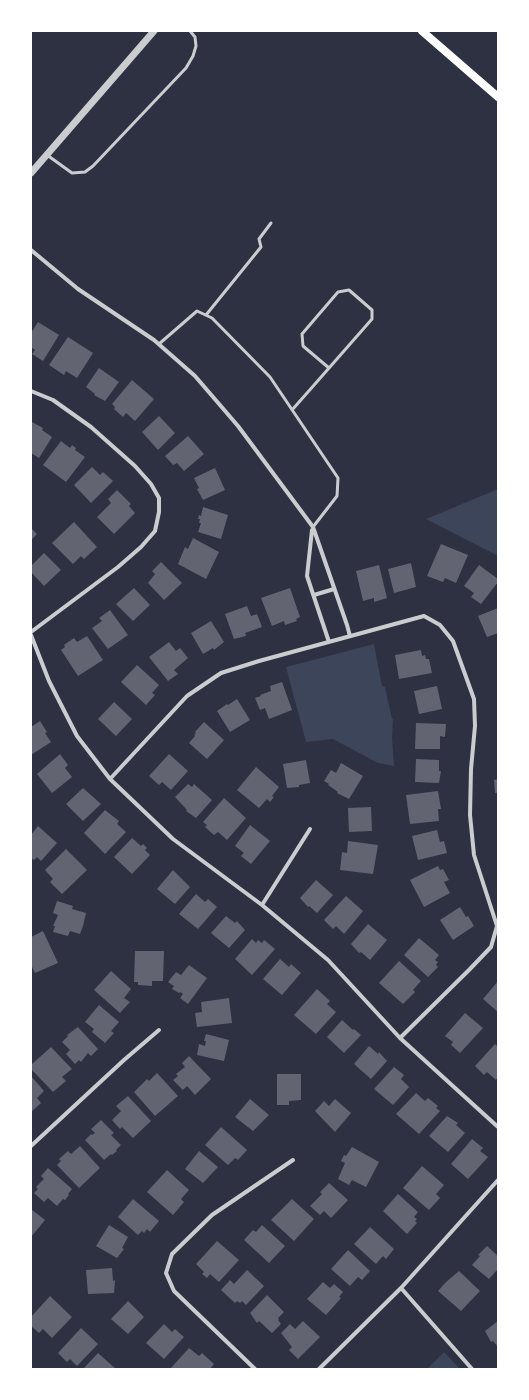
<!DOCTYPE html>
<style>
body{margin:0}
#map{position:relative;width:529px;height:1400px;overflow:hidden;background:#2d3142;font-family:Mulish,sans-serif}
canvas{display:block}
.frame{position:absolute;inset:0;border:32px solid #fff;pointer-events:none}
</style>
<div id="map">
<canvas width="529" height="1400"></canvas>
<div class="frame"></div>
</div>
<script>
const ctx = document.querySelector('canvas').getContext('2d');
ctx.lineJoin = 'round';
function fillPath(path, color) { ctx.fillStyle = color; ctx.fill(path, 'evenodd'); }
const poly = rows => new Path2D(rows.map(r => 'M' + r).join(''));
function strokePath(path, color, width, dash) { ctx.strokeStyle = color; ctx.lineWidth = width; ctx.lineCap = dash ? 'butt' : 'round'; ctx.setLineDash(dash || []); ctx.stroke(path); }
const green = poly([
 [498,489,498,556,426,519],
 [374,644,382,686,385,687,392,719,393,719,392,738,394,766,378,763,333,739,306,742,286,667],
 [444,1352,460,1369,427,1369]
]);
const building = poly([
 [38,322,59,335,43,361,32,354,35,350,31,347,31,333],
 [68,337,93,353,77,378,66,371,64,375,49,365],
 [99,368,119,382,105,401,94,395,95,394,86,387],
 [132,380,154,399,135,421,126,413,123,417,114,409,115,407,112,404],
 [159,416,175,433,158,450,142,432],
 [32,422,43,428,42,430,52,437,39,458,31,453],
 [188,436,204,454,184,471,177,463,173,465,165,456],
 [61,441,70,448,72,445,76,448,75,450,85,457,66,482,43,465],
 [92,467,100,475,103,472,113,481,91,503,74,485],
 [215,468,225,490,203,500,197,489,199,488,194,478],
 [117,490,131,504,129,506,135,513,114,534,97,517,111,503,108,499],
 [203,507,228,515,221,539,198,532,201,523,199,523,200,519,198,519,199,515,201,516],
 [74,522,97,547,84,559,81,556,73,564,52,543],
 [31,528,37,534,31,540],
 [193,538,219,552,206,579,178,564,185,547,188,549],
 [441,544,468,555,456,583,445,578,443,582,427,576],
 [44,553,61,570,44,586,31,572,31,566],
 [161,562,182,583,164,600,148,583,155,574,152,571],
 [411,563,416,587,394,593,388,569],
 [379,565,387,598,374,602,374,598,363,601,356,571],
 [479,565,498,579,498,582,481,604,471,597,474,593,464,586],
 [134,588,150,605,133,621,116,604],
 [290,588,300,617,296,619,297,621,285,625,284,621,272,626,261,598],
 [247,606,251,616,257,614,262,627,245,633,246,636,234,639,225,614],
 [498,608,498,633,487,637,478,616],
 [110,610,128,635,108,649,92,628,102,621,99,618],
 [211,621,224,642,214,650,213,648,203,654,191,633],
 [87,636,103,660,78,676,61,650,65,647,64,645,74,638,77,642],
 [169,642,176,651,180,648,188,658,174,670,178,674,168,681,149,657],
 [421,650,422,656,425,655,426,659,429,659,432,673,399,679,395,655],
 [137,665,159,685,152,693,155,695,146,705,121,682],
 [282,682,292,710,269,719,265,708,260,710,255,698,261,696,260,695,271,691,270,686],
 [437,686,442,709,419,714,414,691],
 [237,699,250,720,230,732,217,711,227,704,228,705],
 [114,702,132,719,116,736,98,719],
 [40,721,47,732,45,733,51,742,31,755,31,727],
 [204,722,224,740,207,759,189,743,195,736,194,735,196,733,195,732],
 [416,723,446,724,445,737,440,736,440,749,415,749],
 [60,754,68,765,65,768,72,777,52,793,37,774],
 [169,754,188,771,171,790,162,782,159,785,149,776],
 [416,759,439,760,439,771,441,771,439,783,415,782],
 [306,760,310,783,299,785,299,787,287,788,283,764],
 [341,763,363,776,349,799,337,793,338,792,328,785,329,784,324,781,331,770,336,773],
 [256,767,279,787,272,796,274,797,270,802,267,799,259,808,237,790],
 [498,779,498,793,495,793,494,780],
 [188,784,192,787,194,784,212,800,196,818,186,811,187,810,175,797],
 [83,788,101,804,83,821,66,804],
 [438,791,441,809,438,809,439,821,410,824,406,795],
 [224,798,246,818,227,840,218,832,214,835,205,827,207,825,203,822],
 [371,807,372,831,349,832,348,808],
 [105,810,119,821,117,824,126,832,105,854,84,833],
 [250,825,270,841,251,864,241,856,244,853,235,846],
 [38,826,57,843,41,861,37,857,34,860,31,858,31,835],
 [437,830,440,842,444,841,447,853,418,860,412,836],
 [132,838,141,846,143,844,147,848,145,850,150,855,132,874,114,857],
 [348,841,378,845,373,874,340,870,342,852,347,853],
 [66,849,87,870,62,894,50,882,53,879,45,870],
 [438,866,440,870,443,869,449,880,444,882,450,893,424,907,410,880],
 [173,870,190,887,175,904,157,889],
 [316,880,333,895,317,913,309,906,308,907,300,898],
 [196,894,205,902,208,899,217,907,198,929,179,914],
 [346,896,363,911,344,934,336,926,333,929,324,920],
 [57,901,73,906,72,909,86,913,83,926,80,934,70,931,68,936,53,932,55,926,53,926,58,915,53,913],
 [460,907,466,917,468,916,474,926,453,940,440,920],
 [226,916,235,923,237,921,245,930,229,948,211,933],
 [368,924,387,940,370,960,361,952,359,953,351,944],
 [43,931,58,963,35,973,31,965,31,944,32,944,31,937],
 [419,938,439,955,435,960,438,962,436,965,438,967,428,977,404,955],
 [252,939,256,943,258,940,262,943,264,940,275,949,252,975,235,959],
 [135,951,164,951,163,981,152,981,152,986,138,985,138,982,134,982],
 [280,959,289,967,291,964,301,973,282,995,263,979],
 [399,961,421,981,413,990,415,992,403,1004,379,983],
 [189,965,207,978,188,1004,180,998,183,994,180,992,179,993,172,989,174,986,168,982,176,972,181,975],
 [111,971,131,989,124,998,130,1002,120,1013,94,990],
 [498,981,498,1012,483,999],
 [317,989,330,1001,327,1004,336,1012,316,1034,294,1015],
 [229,998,232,1023,197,1027,195,1013,202,1012,201,1002],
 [99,1005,119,1022,111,1031,114,1033,105,1043,92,1032,94,1029,85,1022],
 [465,1013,483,1028,460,1053,451,1045,453,1042,445,1036],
 [342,1020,353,1030,354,1029,361,1035,344,1053,327,1037],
 [78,1027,98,1049,91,1056,88,1053,81,1062,79,1060,75,1064,66,1054,70,1050,62,1042,68,1036,67,1035],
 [206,1034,229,1040,224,1061,197,1055,199,1044,205,1046,206,1041,204,1041],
 [495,1044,498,1047,498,1080,496,1079,496,1080,487,1072,484,1075,475,1066],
 [369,1046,378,1054,379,1052,387,1061,371,1079,354,1064],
 [51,1047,72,1069,62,1077,66,1081,53,1092,31,1069,31,1065],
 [189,1056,211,1079,195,1095,187,1086,183,1090,173,1080,178,1076,176,1074,185,1067,182,1063],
 [394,1067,404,1075,401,1079,409,1087,393,1105,374,1089],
 [157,1073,178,1096,155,1116,134,1092,147,1079,149,1081],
 [277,1074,301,1074,301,1100,289,1101,289,1105,277,1105],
 [31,1076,44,1091,37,1098,41,1103,31,1112],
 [416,1093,425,1101,428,1098,438,1106,436,1108,440,1111,419,1134,396,1114],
 [128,1096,151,1121,133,1138,122,1127,120,1129,112,1120,121,1111,116,1106],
 [250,1099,269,1115,253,1131,235,1117],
 [335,1099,351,1113,335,1132,315,1111,324,1101,329,1106],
 [447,1116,458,1123,456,1125,465,1133,448,1152,429,1136],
 [101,1120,114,1133,111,1135,121,1145,116,1150,117,1151,112,1155,111,1154,104,1160,85,1140,91,1134,92,1135,95,1133,91,1129],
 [221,1127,247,1150,238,1160,235,1158,228,1165,205,1145],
 [472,1139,483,1148,480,1151,488,1157,468,1179,451,1164],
 [80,1146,100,1168,79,1188,57,1165,61,1161,59,1159,68,1151,71,1154],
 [352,1147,379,1162,366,1187,352,1180,349,1185,338,1179,345,1163,341,1161,344,1155,346,1156],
 [199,1151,218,1167,203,1183,185,1169],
 [422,1166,444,1185,436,1194,440,1198,429,1210,403,1188],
 [48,1168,72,1189,68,1194,69,1195,65,1200,63,1199,57,1206,48,1198,44,1202,34,1193,38,1189,36,1187,44,1179,41,1176],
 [167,1170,189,1190,181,1199,184,1202,173,1215,147,1192],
 [329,1183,348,1200,331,1218,324,1211,320,1215,310,1206,322,1194,320,1192],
 [398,1194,418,1212,414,1217,417,1219,415,1221,417,1223,407,1234,383,1211],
 [133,1199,159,1221,150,1232,147,1229,144,1233,142,1231,138,1235,118,1217],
 [292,1199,314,1219,294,1241,271,1220],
 [31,1209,45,1220,31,1237],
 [109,1225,128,1237,122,1248,124,1249,117,1258,96,1246],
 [262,1225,285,1246,269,1263,244,1240,253,1230,256,1232],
 [370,1227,394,1249,386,1259,383,1256,376,1264,354,1244],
 [217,1241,239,1260,219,1282,210,1274,207,1278,202,1274,204,1272,196,1264],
 [487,1246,498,1256,498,1269,489,1279,472,1265,480,1256,478,1255],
 [348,1250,370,1271,362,1280,358,1277,350,1286,331,1269],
 [112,1268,113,1281,115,1280,114,1293,88,1294,86,1270],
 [247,1270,264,1286,246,1305,242,1301,240,1303,237,1301,235,1303,221,1290,230,1280,234,1284],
 [459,1271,480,1291,461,1311,438,1291,445,1283],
 [323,1282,330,1288,334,1284,343,1292,339,1297,341,1298,326,1315,307,1299],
 [267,1295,284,1312,278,1318,279,1319,278,1320,281,1324,272,1333,259,1321,257,1323,250,1313],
 [50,1296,72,1317,52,1338,43,1329,39,1333,31,1326,31,1317],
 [128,1301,144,1317,128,1334,111,1319],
 [303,1321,320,1337,298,1359,289,1350,292,1347,281,1333,290,1324,295,1329],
 [498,1321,498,1347,493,1341,491,1342,485,1331],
 [164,1324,172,1332,175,1329,184,1337,164,1359,146,1343],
 [81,1328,98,1344,77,1366,70,1359,67,1362,58,1353],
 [189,1348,199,1356,202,1353,214,1364,210,1369,170,1369],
 [98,1353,116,1369,83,1369]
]);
const service = poly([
 [47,155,72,173,85,172,93,166,186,68,193,56,196,46,195,37,190,31],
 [206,315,261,247,259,239,271,223],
 [159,344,197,311,212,318,270,377,338,478,337,496,313,527],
 [292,410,315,384,372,319,372,310,349,290,338,292,302,334,303,346,329,368]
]);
const minor = poly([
 [31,250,78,289,154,340,195,376,238,426,313,527,347,625,350,636],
 [31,391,53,400,91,427,135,466,151,484,159,498,159,512,155,531,141,547,118,567,31,632],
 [312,530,307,576,329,642],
 [314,595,334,589],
 [31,635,49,681,77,736,110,779,173,839,262,905,328,960,400,1038,498,1127],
 [110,779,187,696,221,673,259,661,424,616,440,625,453,641,474,699,475,726,471,769,470,815,474,855,497,926,491,947,469,970,400,1038],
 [262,905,310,829],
 [31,1146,124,1060,159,1030],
 [401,1288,472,1369],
 [255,1369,174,1291,166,1273,172,1254,212,1215,293,1160],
 [319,1369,401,1288,498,1180]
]);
const tertiary = poly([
 [31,173,154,31]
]);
const secondary = poly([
 [422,31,498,97]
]);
fillPath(green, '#3c4559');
fillPath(building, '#626471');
strokePath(service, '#caccd0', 3);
strokePath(minor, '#caccd0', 4);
strokePath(tertiary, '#caccd0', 7);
strokePath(secondary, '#fff', 8);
</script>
